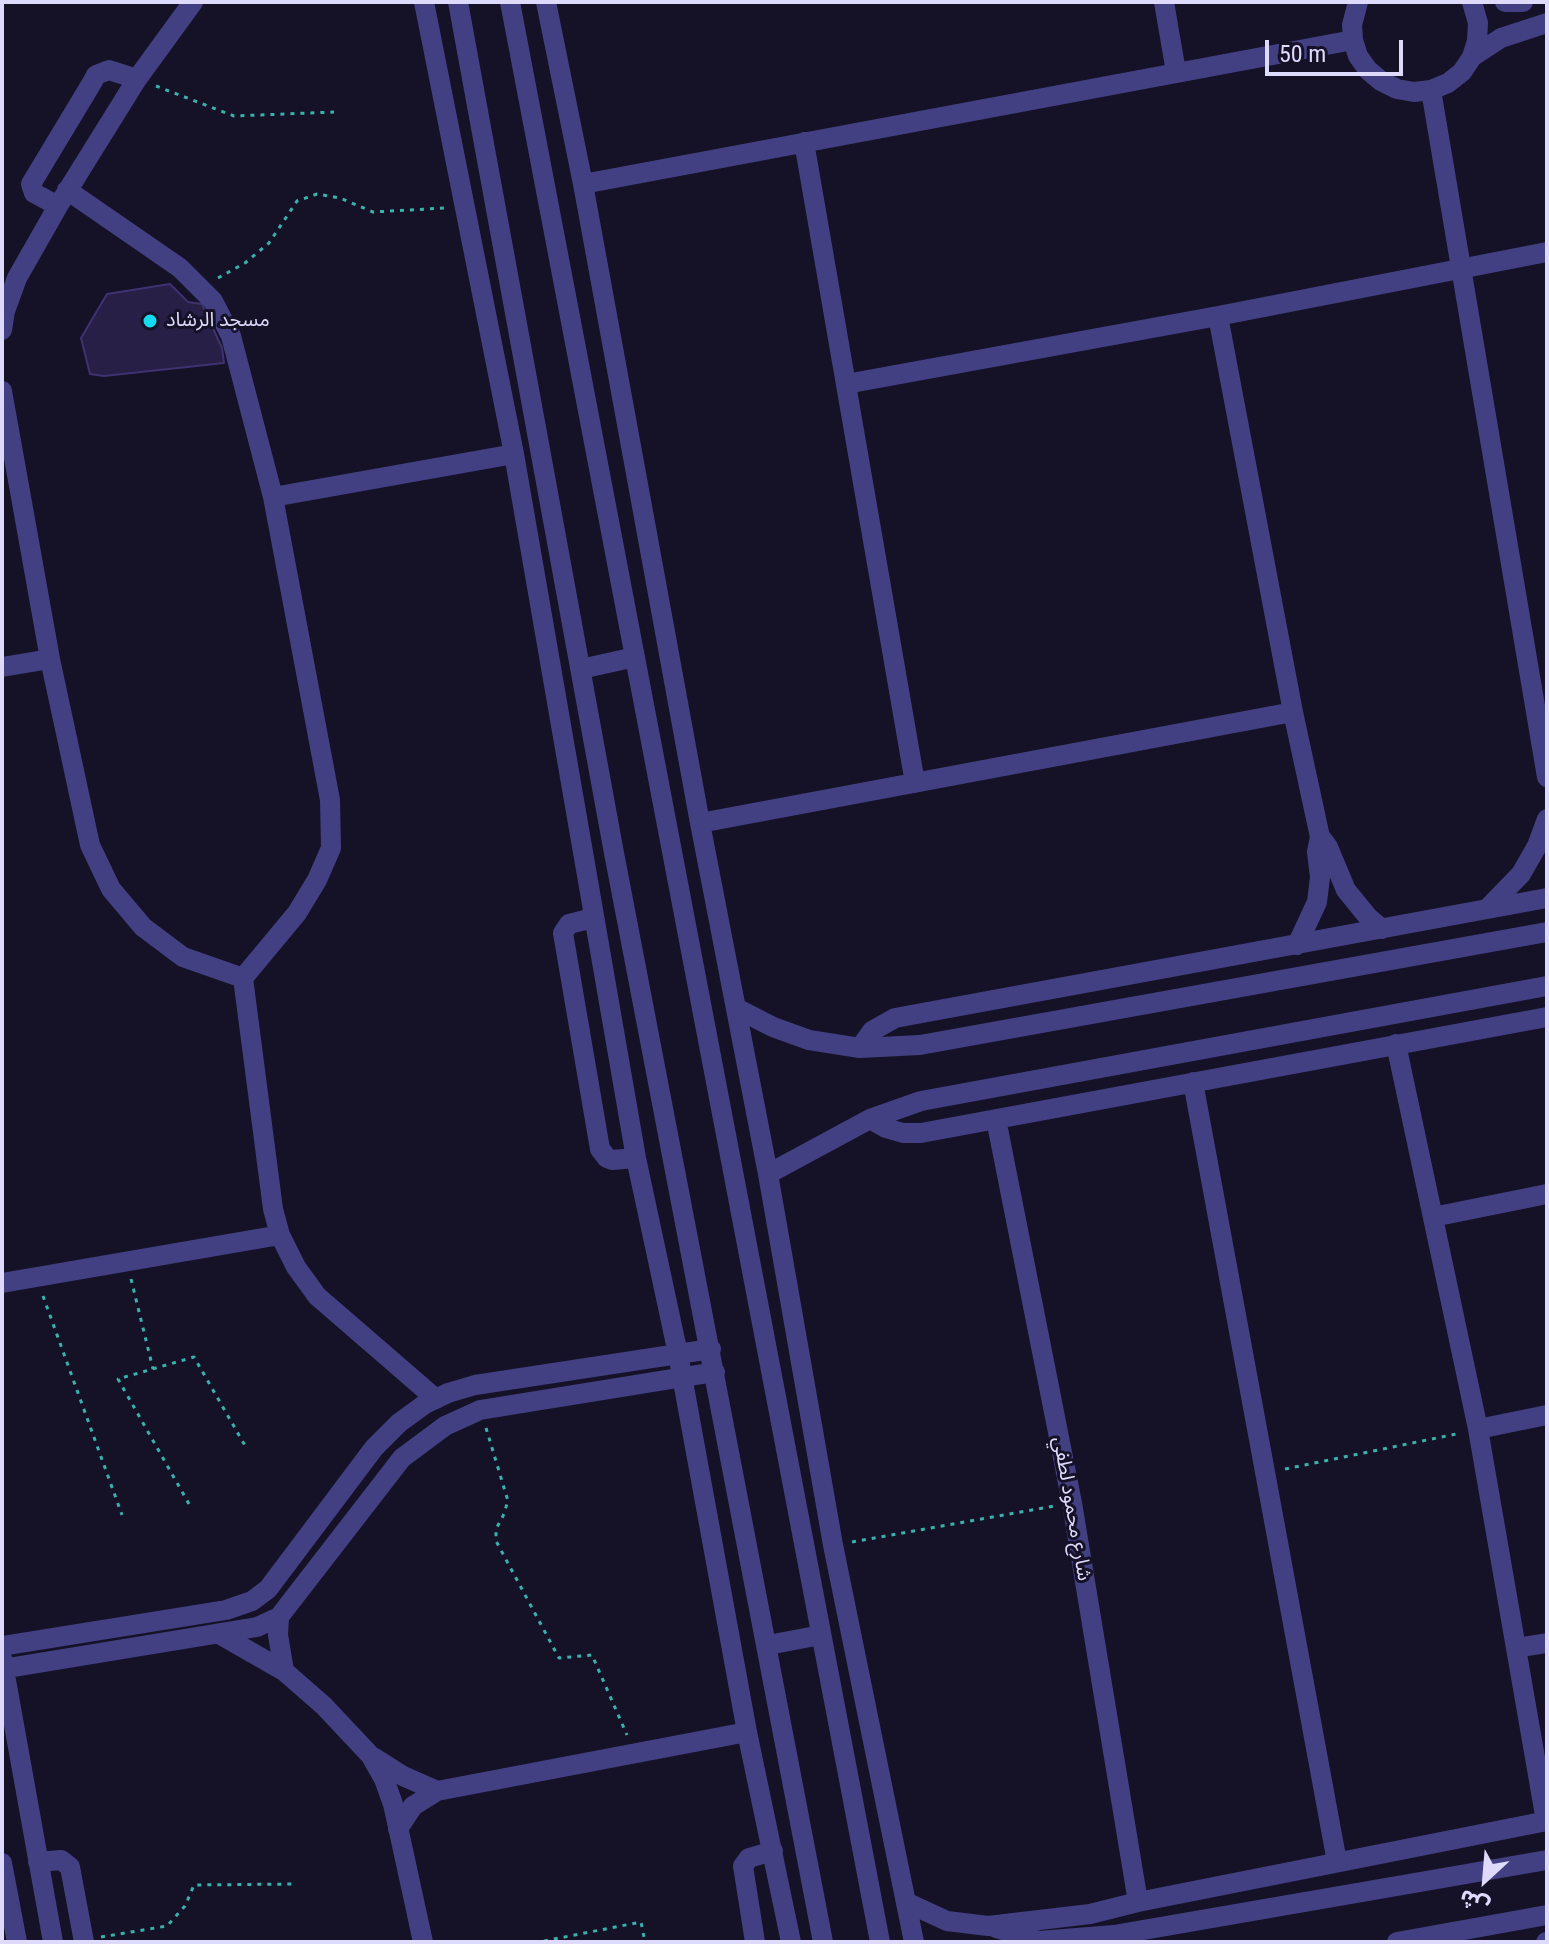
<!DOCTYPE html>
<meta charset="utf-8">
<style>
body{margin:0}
#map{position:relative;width:1549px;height:1944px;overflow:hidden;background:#151127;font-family:"Roboto Condensed","Noto Sans Arabic",sans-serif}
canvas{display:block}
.frame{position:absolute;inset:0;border:4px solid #dedafc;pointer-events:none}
.north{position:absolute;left:1445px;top:1840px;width:80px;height:80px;-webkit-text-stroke:6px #151127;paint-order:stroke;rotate:206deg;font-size:22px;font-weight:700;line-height:32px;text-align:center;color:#dedafc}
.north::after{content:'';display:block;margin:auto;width:28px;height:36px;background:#dedafc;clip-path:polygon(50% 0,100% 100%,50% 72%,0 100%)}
.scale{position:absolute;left:1265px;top:40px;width:138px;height:36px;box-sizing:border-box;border:4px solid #dedafc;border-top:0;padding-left:10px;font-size:24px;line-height:28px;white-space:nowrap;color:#dedafc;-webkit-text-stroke:6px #151127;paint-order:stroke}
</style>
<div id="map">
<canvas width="1549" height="1944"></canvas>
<div class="frame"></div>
<div class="north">ش</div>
<div class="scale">50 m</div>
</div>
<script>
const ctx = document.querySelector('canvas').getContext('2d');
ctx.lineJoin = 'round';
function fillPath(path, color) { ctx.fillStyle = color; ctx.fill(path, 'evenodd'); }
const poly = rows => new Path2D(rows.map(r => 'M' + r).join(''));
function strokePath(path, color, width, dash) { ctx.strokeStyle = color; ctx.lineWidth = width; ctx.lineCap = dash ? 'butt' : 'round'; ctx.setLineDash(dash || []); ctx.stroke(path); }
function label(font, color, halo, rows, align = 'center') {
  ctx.font = font + ' "Roboto Condensed","Noto Sans Arabic",sans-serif'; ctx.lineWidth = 6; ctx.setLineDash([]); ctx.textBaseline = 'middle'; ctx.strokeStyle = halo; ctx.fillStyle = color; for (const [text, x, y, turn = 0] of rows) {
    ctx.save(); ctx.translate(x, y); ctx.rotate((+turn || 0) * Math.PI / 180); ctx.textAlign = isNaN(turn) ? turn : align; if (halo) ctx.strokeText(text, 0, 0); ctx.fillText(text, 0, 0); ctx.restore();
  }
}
const building = poly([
 [170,284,188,302,202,304,222,348,224,363,104,376,90,374,81,338,107,294,170,284]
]);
const path = poly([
 [156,86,234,116,334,112],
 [218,278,245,263,269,243,297,201,317,194,340,198,373,212,445,208],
 [131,1279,153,1369],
 [43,1296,122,1515],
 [486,1428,508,1501,503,1516,496,1529,496,1541,559,1658,592,1655,627,1735],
 [1285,1469,1461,1433],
 [189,1504,118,1379,194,1357,247,1449],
 [852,1542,1054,1506],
 [101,1937,167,1926,185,1906,194,1885,294,1884],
 [544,1941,641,1922,645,1942]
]);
const minor = poly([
 [424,2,514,454,636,1158,678,1354,747,1732,791,1942],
 [458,2,614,853,823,1942],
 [510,2,880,1942],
 [546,2,583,184,700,823,768,1174,833,1545,914,1942],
 [1164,2,1176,72],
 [1358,2,1352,25,1353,40,1358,56,1368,70,1381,81,1397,89,1414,92,1431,90,1448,83,1462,72,1472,57,1477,41,1478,23,1472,2],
 [1505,2,1523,2],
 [1472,57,1501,38,1547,23],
 [1431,90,1547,777],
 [804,142,915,783],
 [583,184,1353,40],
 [67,190,180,268,213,301,231,336,273,497,330,800,331,848,317,880,297,913,243,978,273,1209,280,1235,296,1267,317,1296,436,1399],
 [58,206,34,193,31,184,93,81,96,75,109,70,137,79],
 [1218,316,1293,712,1320,837,1317,852,1320,877,1317,902,1297,945],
 [2,330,5,311,17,278,58,206,137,79,193,2],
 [846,384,1218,316,1547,252],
 [2,391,50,659,90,845,111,889,143,927,183,957,243,978],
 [273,497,514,454],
 [2,667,50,659],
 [581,669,635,657],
 [700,823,1293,712],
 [1322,839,1328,847,1346,890,1368,917,1382,929],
 [1489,907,1521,874,1537,846,1547,819],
 [593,918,569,924,563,933,600,1149,607,1158,612,1160,636,1158],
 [736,1008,773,1027,809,1040,860,1048,920,1045,1547,932],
 [1396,1044,1478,1429,1546,1821],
 [860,1048,872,1031,895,1018,1547,898],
 [1193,1082,1337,1862],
 [870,1119,886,1128,903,1133,921,1133,1547,1017],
 [996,1119,1072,1503,1138,1902],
 [768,1174,870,1119,921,1101,1547,986],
 [1433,1217,1547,1194],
 [2,1283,280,1235],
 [1478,1429,1547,1415],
 [279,1617,278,1635,284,1671],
 [221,1635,284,1671,324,1706,371,1756,384,1779,393,1804,423,1942],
 [768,1645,821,1635],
 [2,1646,226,1610,252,1601,268,1589,374,1448,399,1423,425,1404,448,1393,475,1385,711,1349],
 [1516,1648,1547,1643],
 [2,1658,53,1942],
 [2,1669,257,1627,279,1617,402,1458,445,1426,480,1410,715,1372],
 [373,1757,403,1776,437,1791],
 [398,1829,413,1806,437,1791,747,1732],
 [38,1862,61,1860,70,1867,84,1942],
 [2,1863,17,1942],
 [908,1903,947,1921,988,1926,1090,1914,1138,1902,1547,1821],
 [996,1928,1039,1941,1114,1935,1547,1860],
 [755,1942,743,1866,749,1858,773,1851],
 [1397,1942,1547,1915],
 [1546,1942,1547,1942]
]);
const markers = [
 [150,321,8,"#13daef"]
];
const poiNames = [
 ["مسجد الرشاد",166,321]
];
const streetNames = [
 ["شارع محمود لطفي",1071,1509,80]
];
fillPath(building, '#271f46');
strokePath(building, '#3f3271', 2);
strokePath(path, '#38b2aa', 3, [4, 6]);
strokePath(minor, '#424082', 20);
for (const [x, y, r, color] of markers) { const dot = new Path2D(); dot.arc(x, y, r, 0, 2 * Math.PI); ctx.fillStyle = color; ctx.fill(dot); strokePath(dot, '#151127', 3); }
label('20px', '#dedafc', '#151127', poiNames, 'left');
label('20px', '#dedafc', '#151127', streetNames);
</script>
